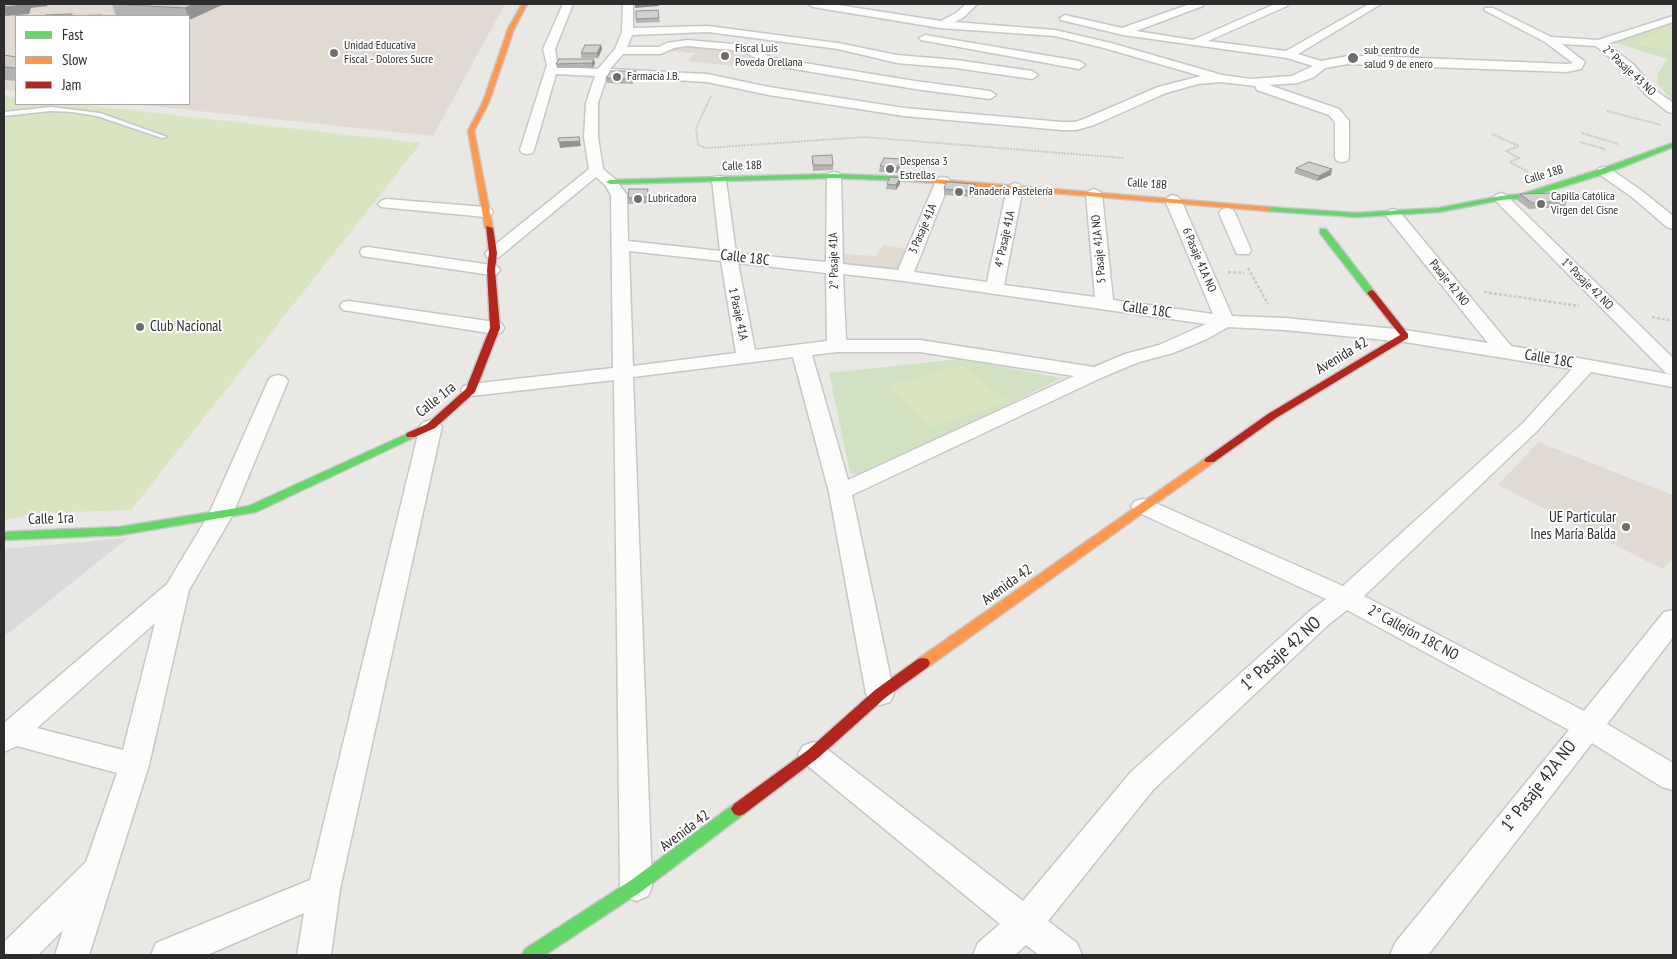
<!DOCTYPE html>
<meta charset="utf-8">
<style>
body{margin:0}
#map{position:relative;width:1677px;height:959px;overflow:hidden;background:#eae8e5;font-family:"PT Sans Narrow",sans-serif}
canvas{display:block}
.frame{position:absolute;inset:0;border:5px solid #2d2d2d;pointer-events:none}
.legend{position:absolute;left:15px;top:15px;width:175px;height:90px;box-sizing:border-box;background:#fff;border:1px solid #ababab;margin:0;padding:6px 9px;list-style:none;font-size:15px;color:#2d2d2d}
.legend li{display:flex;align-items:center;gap:10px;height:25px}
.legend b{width:25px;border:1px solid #ababab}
</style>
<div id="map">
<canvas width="1677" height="959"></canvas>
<div class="frame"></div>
<ul class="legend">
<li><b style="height:6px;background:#63d668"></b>Fast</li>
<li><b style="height:6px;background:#ff974d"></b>Slow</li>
<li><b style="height:6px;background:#b3261e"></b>Jam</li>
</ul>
</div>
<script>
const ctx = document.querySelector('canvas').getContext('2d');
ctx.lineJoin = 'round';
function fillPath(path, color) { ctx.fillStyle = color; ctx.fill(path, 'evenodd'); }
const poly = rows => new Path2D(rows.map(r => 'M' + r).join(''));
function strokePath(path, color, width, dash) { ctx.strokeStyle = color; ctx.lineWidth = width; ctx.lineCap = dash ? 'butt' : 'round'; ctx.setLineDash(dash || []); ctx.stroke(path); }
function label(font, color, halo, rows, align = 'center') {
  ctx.font = font + ' "PT Sans Narrow",sans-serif'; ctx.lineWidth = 4; ctx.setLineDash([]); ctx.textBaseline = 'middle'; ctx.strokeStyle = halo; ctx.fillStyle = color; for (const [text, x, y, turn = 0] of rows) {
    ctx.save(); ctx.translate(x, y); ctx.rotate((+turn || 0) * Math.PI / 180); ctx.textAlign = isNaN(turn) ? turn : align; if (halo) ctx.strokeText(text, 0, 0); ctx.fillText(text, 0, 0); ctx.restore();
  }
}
const industrial = poly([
 [128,538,4,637,4,549]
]);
const education = poly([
 [4,4,505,4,433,136,133,104,189,104,189,16,16,16,16,91,4,90],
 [678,44,744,48,760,58,744,67,687,61,696,53,670,51],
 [883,245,909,249,897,272,841,266,842,254,876,256],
 [1538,442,1673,495,1673,559,1662,569,1498,485]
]);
const green = poly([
 [1673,21,1673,102,1657,83,1658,74,1667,59,1614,42],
 [959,359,1062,378,862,476,850,473,829,373]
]);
const pitch = poly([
 [1673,22,1673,52,1636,44],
 [4,96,16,97,16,104,75,104,421,143,131,510,38,513,4,520],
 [963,365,1008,402,931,427,888,386]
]);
const pathFar1 = poly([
 [711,96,696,128,698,145,707,148,864,137,1123,158],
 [1607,111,1661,125],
 [1582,133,1618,144],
 [1492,134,1519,146,1506,151,1519,158,1510,162,1530,173],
 [1580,142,1605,149]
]);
const path = poly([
 [1248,268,1268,304],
 [1228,272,1244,273],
 [1484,292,1579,306],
 [1652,317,1673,321]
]);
const lane = poly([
 [51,107,100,113,167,137,162,138,97,116,72,112,51,111,4,116,4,112,51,107]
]);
const street = poly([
 [563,4,573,4,555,49,558,67,598,69,615,49,622,32,623,4,633,4,633,28,708,26,838,43,897,55,956,60,1032,71,1038,75,1032,79,956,68,897,63,838,49,708,32,632,35,627,47,659,47,667,43,687,40,745,45,773,58,915,81,990,91,996,95,990,99,915,89,770,65,742,51,687,46,674,48,661,54,623,54,610,69,707,74,769,87,904,108,1062,122,1075,122,1084,119,1158,87,1201,76,1104,48,1055,36,940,28,813,7,808,4,832,4,941,21,956,13,966,4,977,4,964,17,955,22,1055,30,1111,43,1222,75,1251,79,1292,76,1313,66,1287,58,1123,35,1061,20,1060,18,1065,15,1122,28,1190,4,1204,4,1203,6,1136,31,1193,40,1275,4,1288,4,1287,6,1208,41,1286,51,1369,4,1381,4,1298,54,1321,61,1348,56,1373,56,1567,64,1573,63,1545,42,1484,10,1485,8,1493,8,1551,37,1598,40,1673,16,1673,22,1607,44,1634,65,1654,89,1673,103,1673,113,1668,112,1645,94,1626,71,1596,46,1562,44,1585,62,1581,69,1567,72,1348,64,1325,68,1314,77,1298,83,1269,85,1339,109,1349,121,1349,158,1347,161,1342,162,1337,161,1335,158,1335,122,1329,115,1257,90,1255,86,1221,82,1198,84,1166,93,1094,125,1076,130,1062,130,904,116,769,95,707,82,607,76,598,103,598,137,603,169,615,179,627,195,628,241,720,251,712,180,714,177,719,176,724,177,726,180,736,253,826,262,827,176,829,173,834,172,839,173,841,176,843,264,898,270,936,181,938,178,943,177,948,178,950,181,914,272,987,282,1007,188,1010,185,1015,183,1020,185,1023,188,1004,285,1095,297,1086,194,1089,191,1094,189,1099,191,1102,194,1113,300,1213,314,1165,200,1168,197,1173,195,1178,197,1181,200,1232,316,1285,318,1405,330,1488,343,1387,217,1385,214,1387,211,1393,209,1399,211,1511,346,1673,375,1673,387,1591,372,1537,431,1364,596,1584,711,1664,612,1673,610,1673,637,1607,724,1673,763,1673,790,1662,787,1592,743,1428,955,1390,955,1395,943,1569,730,1347,610,1328,625,1153,790,1048,921,1077,943,1082,955,1039,955,1026,945,1015,955,973,955,978,943,1000,924,803,762,798,754,803,746,813,742,823,746,1023,901,1131,772,1310,611,1326,599,1135,511,1131,506,1135,501,1143,499,1151,501,1343,586,1523,423,1572,369,1405,342,1285,330,1228,327,1207,339,1173,353,1139,362,1103,377,852,495,894,694,890,702,880,705,870,702,866,694,829,492,793,357,633,377,652,886,648,896,636,901,624,896,620,886,614,380,471,396,464,394,461,390,464,386,471,384,613,368,611,195,605,185,596,177,499,257,493,258,487,257,485,253,589,169,584,137,586,103,595,76,556,74,534,150,532,153,527,154,522,153,520,150,547,65,543,49,563,4],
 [629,251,721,261,736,353,633,366,629,251],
 [738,263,826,273,827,341,755,350,738,263],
 [843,274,904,281,1206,324,1159,345,1125,354,1094,367,920,340,846,340,843,274],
 [837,352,920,352,1074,376,848,480,812,355,837,352],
 [925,35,1079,61,1085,65,1079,69,921,40,919,38,925,35],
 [1604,167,1609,168,1642,191,1673,216,1673,229,1667,227,1632,197,1599,174,1597,171,1599,168,1604,167],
 [1501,193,1506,195,1673,358,1673,375,1666,373,1496,201,1493,198,1496,195,1501,193],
 [386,199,485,207,491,209,493,212,491,215,485,217,381,207,378,204,381,201,386,199],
 [1227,208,1233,210,1235,213,1251,250,1249,254,1237,254,1235,250,1219,213,1221,210,1227,208],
 [368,247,491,265,497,266,500,270,497,274,491,275,362,256,360,252,362,248,368,247],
 [349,301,495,322,502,324,504,328,502,332,495,334,343,310,340,306,343,302,349,301],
 [278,375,285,377,288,381,232,516,189,590,149,765,89,955,55,955,63,930,38,955,4,955,4,942,86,862,117,773,17,746,4,752,4,723,167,584,208,516,268,381,271,377,278,375],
 [155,623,123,750,37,728,155,623],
 [431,420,438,422,442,426,340,889,331,955,297,955,304,913,207,955,151,955,156,943,310,880,420,426,424,422,431,420]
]);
const fast = poly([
 [1673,143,1673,147,1607,173,1526,198,1501,200,1439,212,1356,217,1268,211,1264,209,1268,207,1356,213,1439,208,1501,196,1522,194,1601,169,1673,143],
 [834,174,910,177,914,179,910,181,834,178,610,184,606,182,610,180,834,174],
 [1320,229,1326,229,1374,291,1374,295,1368,295,1320,233,1320,229],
 [411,432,416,435,415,437,256,512,120,535,4,540,4,532,120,527,249,506,411,432],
 [739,802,744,804,747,809,744,814,642,891,545,955,522,955,525,949,630,881,734,804,739,802]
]);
const slow = poly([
 [522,4,527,4,514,29,489,102,474,131,493,228,489,230,485,228,468,131,483,102,508,29,522,4],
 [907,177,1268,207,1272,209,1268,211,910,181,906,179,907,177],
 [1210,457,1216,460,1214,462,928,667,923,668,918,667,916,663,918,659,1206,458,1210,457]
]);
const jam = poly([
 [486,226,493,228,497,253,495,270,500,328,475,392,435,428,415,437,407,437,406,435,407,433,427,424,466,389,490,328,487,270,489,253,486,226],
 [1371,290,1374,291,1408,334,1408,338,1276,418,1214,462,1206,462,1204,460,1206,458,1268,414,1400,335,1367,293,1371,290],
 [923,658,928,659,930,663,928,667,885,698,818,758,744,814,739,816,734,814,731,809,734,804,808,750,875,690,918,659,923,658]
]);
const wall = poly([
 [112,4,224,4,189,20,189,16,116,16],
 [636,11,659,18,660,22,636,23],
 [601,45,602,49,598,58,581,58,581,53],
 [4,55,16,57,16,81,4,80],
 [595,63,593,68,557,68,556,64],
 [636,76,632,84,607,83,606,78],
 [812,156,833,165,833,170,813,171],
 [901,159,901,165,897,173,879,172,880,166],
 [1296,168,1331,175,1317,181,1294,173],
 [900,178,900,184,896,190,886,189,887,184],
 [648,189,648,194,647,203,628,204,628,198],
 [944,189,975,189,973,197,944,195],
 [1520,194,1567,201,1565,207,1529,209,1517,200]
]);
const shadedWall = poly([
 [4,4,48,4,47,6,31,8,29,14,4,16],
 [193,4,224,4,189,20,189,16,188,16,185,8],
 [635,4,659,4,659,6,635,8],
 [601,45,602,49,598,58,597,53],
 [594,59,595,63,593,68,592,63],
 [636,71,636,76,632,84,631,79],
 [580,141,581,146,560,148,559,142],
 [901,159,901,165,897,173,897,168],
 [1332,169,1331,175,1317,181,1319,176],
 [900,178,900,184,896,190,896,185]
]);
const building = poly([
 [4,4,26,4,25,5,4,7,4,4],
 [112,4,193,4,185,8,112,4],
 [658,10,659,18,636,19,636,11,658,10],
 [72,14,70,16,44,16,45,15,72,14],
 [101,15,100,16,68,16,101,15],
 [585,45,601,45,597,53,581,53,585,45],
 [4,55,16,57,16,68,4,67,4,55],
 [559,59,594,59,592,63,556,64,559,59],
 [611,71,636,71,631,79,606,78,611,71],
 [579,137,580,141,559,142,558,138,579,137],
 [832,155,833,165,813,165,812,156,832,155],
 [884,158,901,159,897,168,880,166,884,158],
 [1309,162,1332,169,1319,176,1296,168,1309,162],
 [890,177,900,178,896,185,887,184,890,177],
 [946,182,975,184,974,191,944,189,946,182],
 [629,189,648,189,647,197,628,198,629,189],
 [1555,193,1567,201,1532,203,1520,194,1555,193]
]);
const markers = [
 [334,53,5,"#6f6e6d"],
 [725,56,5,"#6f6e6d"],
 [1353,58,6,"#6f6e6d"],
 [617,77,5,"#6f6e6d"],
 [890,169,5,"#6f6e6d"],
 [959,192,5,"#6f6e6d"],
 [638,199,5,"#6f6e6d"],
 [1541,204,5,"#6f6e6d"],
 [140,327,5,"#6f6e6d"],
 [1626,527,5,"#6f6e6d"]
];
const farPoinames = [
 ["Unidad Educativa",344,46],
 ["Fiscal - Dolores Sucre",344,60],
 ["Fiscal Luis",735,49],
 ["Poveda Orellana",735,63],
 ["sub centro de",1364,51],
 ["salud 9 de enero",1364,65],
 ["Farmacia J.B.",627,77],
 ["Despensa 3",900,162],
 ["Estrellas",900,176],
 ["Panadería Pastelería",969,192],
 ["Capilla Católica",1551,197],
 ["Virgen del Cisne",1551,211],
 ["Lubricadora",648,199]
];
const farStreetnames = [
 ["2° Pasaje 43 NO",1629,71,43],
 ["Calle 18B",742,166,-2],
 ["Calle 18B",1544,175,-17],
 ["Calle 18B",1147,184,4],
 ["3 Pasaje 41A",923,229,-67],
 ["4° Pasaje 41A",1005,239,-78],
 ["5 Pasaje 41A NO",1099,249,-95],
 ["6 Pasaje 41A NO",1199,260,67],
 ["2° Pasaje 41A",834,261,-91],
 ["Pasaje 42 NO",1449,283,51],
 ["1° Pasaje 42 NO",1587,284,45],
 ["1 Pasaje 41A",738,314,78]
];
const streetNames = [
 ["Calle 18C",745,258,7],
 ["Calle 18C",1147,310,8],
 ["Avenida 42",1342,356,-31],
 ["Calle 18C",1549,359,10],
 ["Calle 1ra",436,400,-39],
 ["Calle 1ra",51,519,-2],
 ["Avenida 42",1007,585,-36],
 ["2° Callejón 18C NO",1413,633,28],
 ["Avenida 42",685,831,-37]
];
const poiNames = [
 ["Club Nacional",150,327],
 ["UE Particular",1616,518,"right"],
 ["Ines María Balda",1616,535,"right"]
];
const nearStreetnames = [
 ["1° Pasaje 42 NO",1281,654,-42],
 ["1° Pasaje 42A NO",1539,786,-52]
];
fillPath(industrial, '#dbd9db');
fillPath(education, '#e0dad2');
fillPath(green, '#d0e2c2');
fillPath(pitch, '#d9e5c0');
strokePath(lane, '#c7c6c7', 3);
strokePath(street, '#c7c6c7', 3);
strokePath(fast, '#c7c6c7', 3);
strokePath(slow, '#c7c6c7', 3);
strokePath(jam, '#c7c6c7', 3);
strokePath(pathFar1, '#c8c8c8', 2, [2, 1]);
strokePath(path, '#c8c8c8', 2.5, [3, 2]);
fillPath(lane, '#fcfcfb');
fillPath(street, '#fcfcfb');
fillPath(fast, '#63d668');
fillPath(slow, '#ff974d');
fillPath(jam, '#b3261e');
fillPath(wall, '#b5b3b1');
fillPath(shadedWall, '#939290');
fillPath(building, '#d2d0ce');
strokePath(building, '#939290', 1);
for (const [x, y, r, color] of markers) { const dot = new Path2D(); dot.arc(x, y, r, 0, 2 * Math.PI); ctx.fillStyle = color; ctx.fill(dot); strokePath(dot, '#fff', 2); }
label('12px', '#2d2d2d', '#fff', farPoinames, 'left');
label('12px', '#2d2d2d', '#fff', farStreetnames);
label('15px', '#2d2d2d', '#fff', streetNames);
label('15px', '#2d2d2d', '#fff', poiNames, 'left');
label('18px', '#2d2d2d', '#fff', nearStreetnames);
</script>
